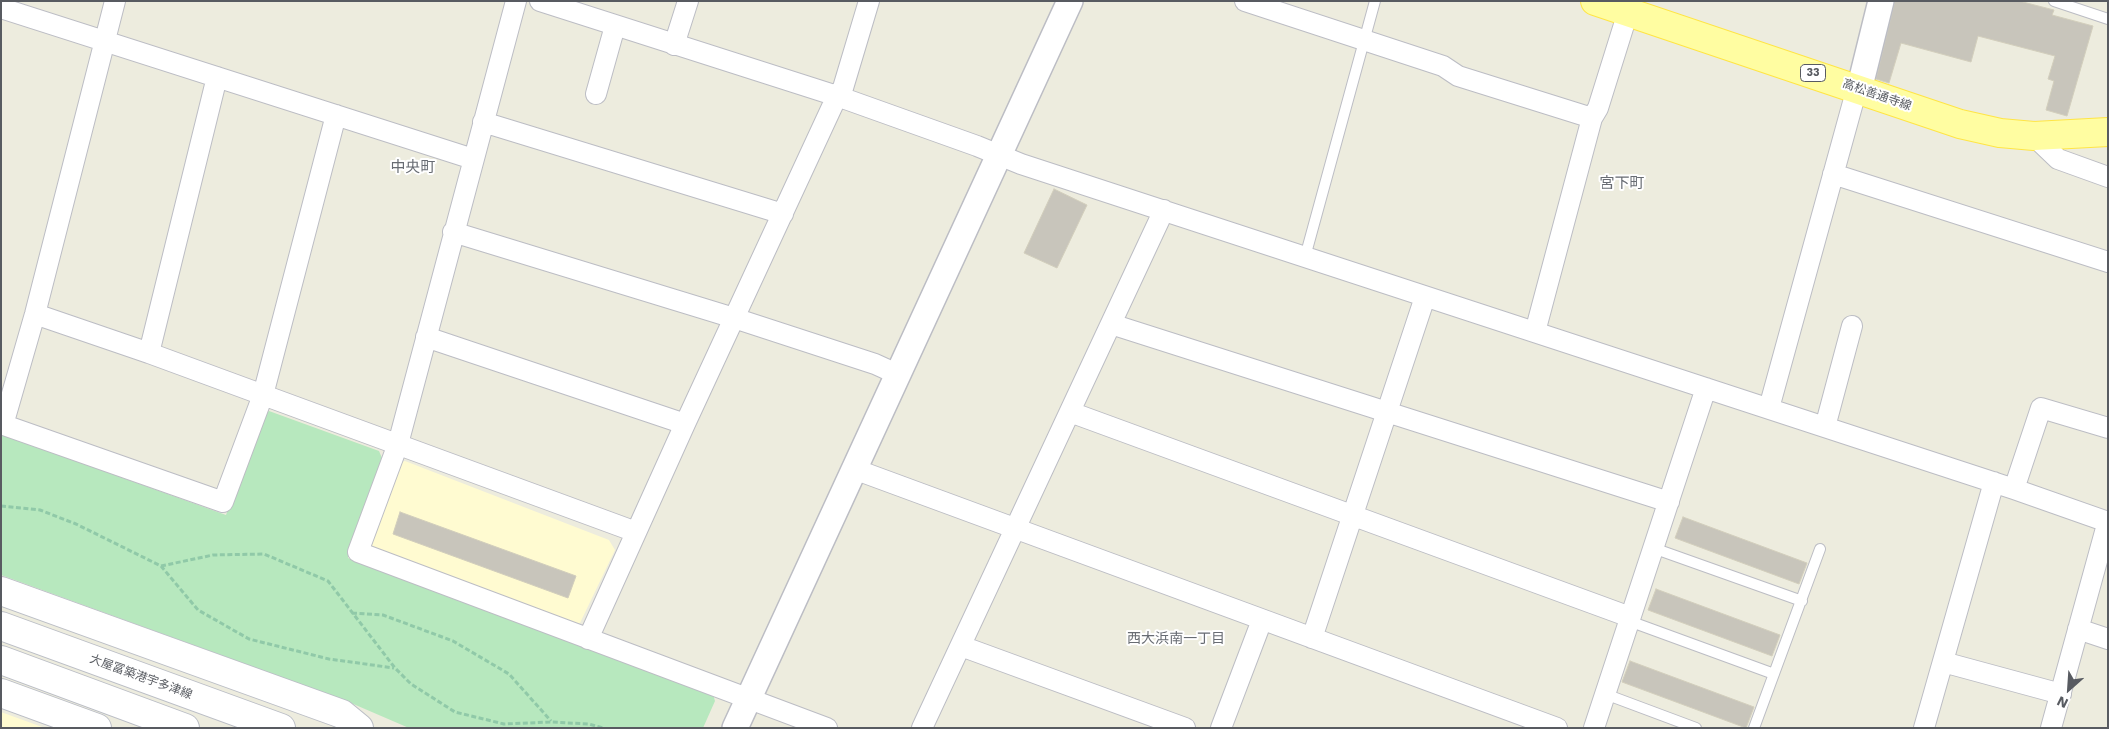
<!DOCTYPE html>
<meta charset="utf-8">
<style>
body{margin:0}
#map{position:relative;width:2109px;height:729px;overflow:hidden;background:#edecde;font-family:"Work Sans",sans-serif}
canvas{display:block}
.frame{position:absolute;inset:0;border:2px solid #585b61;pointer-events:none}
.north{position:absolute;left:2044px;top:664px;width:50px;height:50px;-webkit-text-stroke:4px #fff;paint-order:stroke;rotate:206deg;font-size:14px;font-weight:700;line-height:20px;text-align:center;color:#585b61}
.north::after{content:'';display:block;margin:auto;width:18px;height:22px;background:#585b61;clip-path:polygon(50% 0,100% 100%,50% 72%,0 100%)}
</style>
<div id="map">
<canvas width="2109" height="729"></canvas>
<div class="frame"></div>
<div class="north">N</div>
</div>
<script>
const ctx = document.querySelector('canvas').getContext('2d');
ctx.lineJoin = 'round';
function fillPath(path, color) { ctx.fillStyle = color; ctx.fill(path, 'evenodd'); }
const poly = rows => new Path2D(rows.map(r => 'M' + r).join(''));
function strokePath(path, color, width, dash) { ctx.strokeStyle = color; ctx.lineWidth = width; ctx.lineCap = dash ? 'butt' : 'round'; ctx.setLineDash(dash || []); ctx.stroke(path); }
function label(font, color, halo, rows, align = 'center') {
  ctx.font = font + ' "Work Sans","Noto Sans JP",sans-serif'; ctx.lineWidth = 4; ctx.setLineDash([]); ctx.textBaseline = 'middle'; ctx.strokeStyle = halo; ctx.fillStyle = color; for (const [text, x, y, turn = 0] of rows) {
    ctx.save(); ctx.translate(x, y); ctx.rotate((+turn || 0) * Math.PI / 180); ctx.textAlign = isNaN(turn) ? turn : align; if (halo) ctx.strokeText(text, 0, 0); ctx.fillText(text, 0, 0); ctx.restore();
  }
}
const commercial = poly([
 [405,461,609,540,615,550,580,623,570,625,373,550,370,541,398,463],
 [1,712,45,728,1,728]
]);
const green = poly([
 [269,411,379,451,382,458,348,558,713,694,715,701,703,728,409,728,344,700,1,575,1,434,226,515,263,415]
]);
const building = poly([
 [1895,1,2019,1,2054,10,2052,15,2093,26,2067,116,2046,110,2054,81,2048,79,2055,56,1978,36,1971,62,1901,43,1889,83,1876,79,1895,1],
 [1054,189,1087,205,1057,268,1024,253,1054,189],
 [400,512,576,576,568,598,393,534,400,512],
 [1683,517,1807,563,1799,584,1675,538,1683,517],
 [1656,589,1780,635,1772,656,1648,610,1656,589],
 [1630,661,1754,707,1746,728,1622,682,1630,661]
]);
const path = poly([
 [1,506,40,510,76,524,161,566,198,610,249,639,329,659,394,668],
 [161,566,213,555,264,554,328,581,395,668,411,684,455,712,504,724,551,722,589,724,603,728],
 [352,613,383,615,453,641,509,674,551,721]
]);
const service = poly([
 [2054,1,2108,19],
 [1305,257,1375,1],
 [1653,548,1802,601],
 [1629,621,1774,674],
 [1605,694,1696,728],
 [1754,728,1820,549]
]);
const minor = poly([
 [516,1,398,444,358,552,827,728],
 [540,1,837,96,977,146,1021,164,2014,489,2108,522],
 [1245,1,1443,66,1458,76,1592,118],
 [1,8,473,159],
 [674,45,688,1],
 [596,94,615,26],
 [483,122,783,214],
 [2034,136,2058,159,2108,177],
 [1833,174,2108,262],
 [453,232,734,318,875,364,897,374],
 [35,314,149,353,636,532],
 [1111,324,1669,502],
 [1535,332,1592,118,1598,108,1628,12],
 [426,337,685,424],
 [149,353,217,77],
 [1769,408,1857,88],
 [1070,412,1630,617],
 [1,424,223,502,263,395,336,115],
 [3,425,35,314,115,1],
 [1825,427,1852,326],
 [854,469,1557,728],
 [2014,489,2041,408,2108,428],
 [2078,629,2108,639],
 [1312,638,1425,297],
 [588,639,685,424,837,96,843,88,869,1],
 [961,646,1185,728],
 [1943,662,2061,694],
 [922,728,1164,210],
 [1221,728,1262,620],
 [1594,728,1706,388],
 [1924,728,1994,482],
 [2051,728,2108,521]
]);
const tertiary = poly([
 [1857,88,1862,78,1881,1],
 [735,728,1070,1]
]);
const secondary = poly([
 [1,591,342,714,359,728],
 [1,626,281,728],
 [1,660,185,728],
 [1,693,97,728]
]);
const primary = poly([
 [1595,1,1960,124,2000,133,2034,136,2108,132]
]);
const shields = [
 [1813,73,25]
];
const shieldNames = [
 ["33",1813,73]
];
const streetNames = [
 ["高松善通寺線",1877,95,19],
 ["大屋冨築港宇多津線",141,677,20]
];
const neighbourhoodNames = [
 ["西大浜南一丁目",1176,639]
];
const quarterNames = [
 ["中央町",413,168],
 ["宮下町",1622,184]
];
fillPath(commercial, '#fffbd1');
fillPath(green, '#b7e8be');
fillPath(building, '#c8c5bb');
strokePath(building, '#d2cebc', 1);
strokePath(service, '#bcbdc4', 12);
strokePath(minor, '#bcbdc4', 22);
strokePath(tertiary, '#bcbdc4', 28);
strokePath(secondary, '#bbbec6', 30);
strokePath(primary, '#ffe545', 30);
strokePath(path, '#90c9a8', 3, [5, 2.5]);
strokePath(service, '#fff', 10);
strokePath(minor, '#fff', 20);
strokePath(tertiary, '#fff', 25);
strokePath(secondary, '#fff', 28);
strokePath(primary, '#fffda1', 28);
for (const [x, y, w] of shields) { const box = new Path2D(); box.roundRect(x - w / 2, y - 8.5, w, 17, 4); ctx.fillStyle = '#fff'; ctx.fill(box); strokePath(box, '#585b61', 1); }
label('bold 11px', '#585b61', null, shieldNames);
label('12px', '#585b61', '#fff', streetNames);
label('14px', '#686c73', '#fff', neighbourhoodNames);
label('15px', '#686c73', '#fff', quarterNames);
</script>
